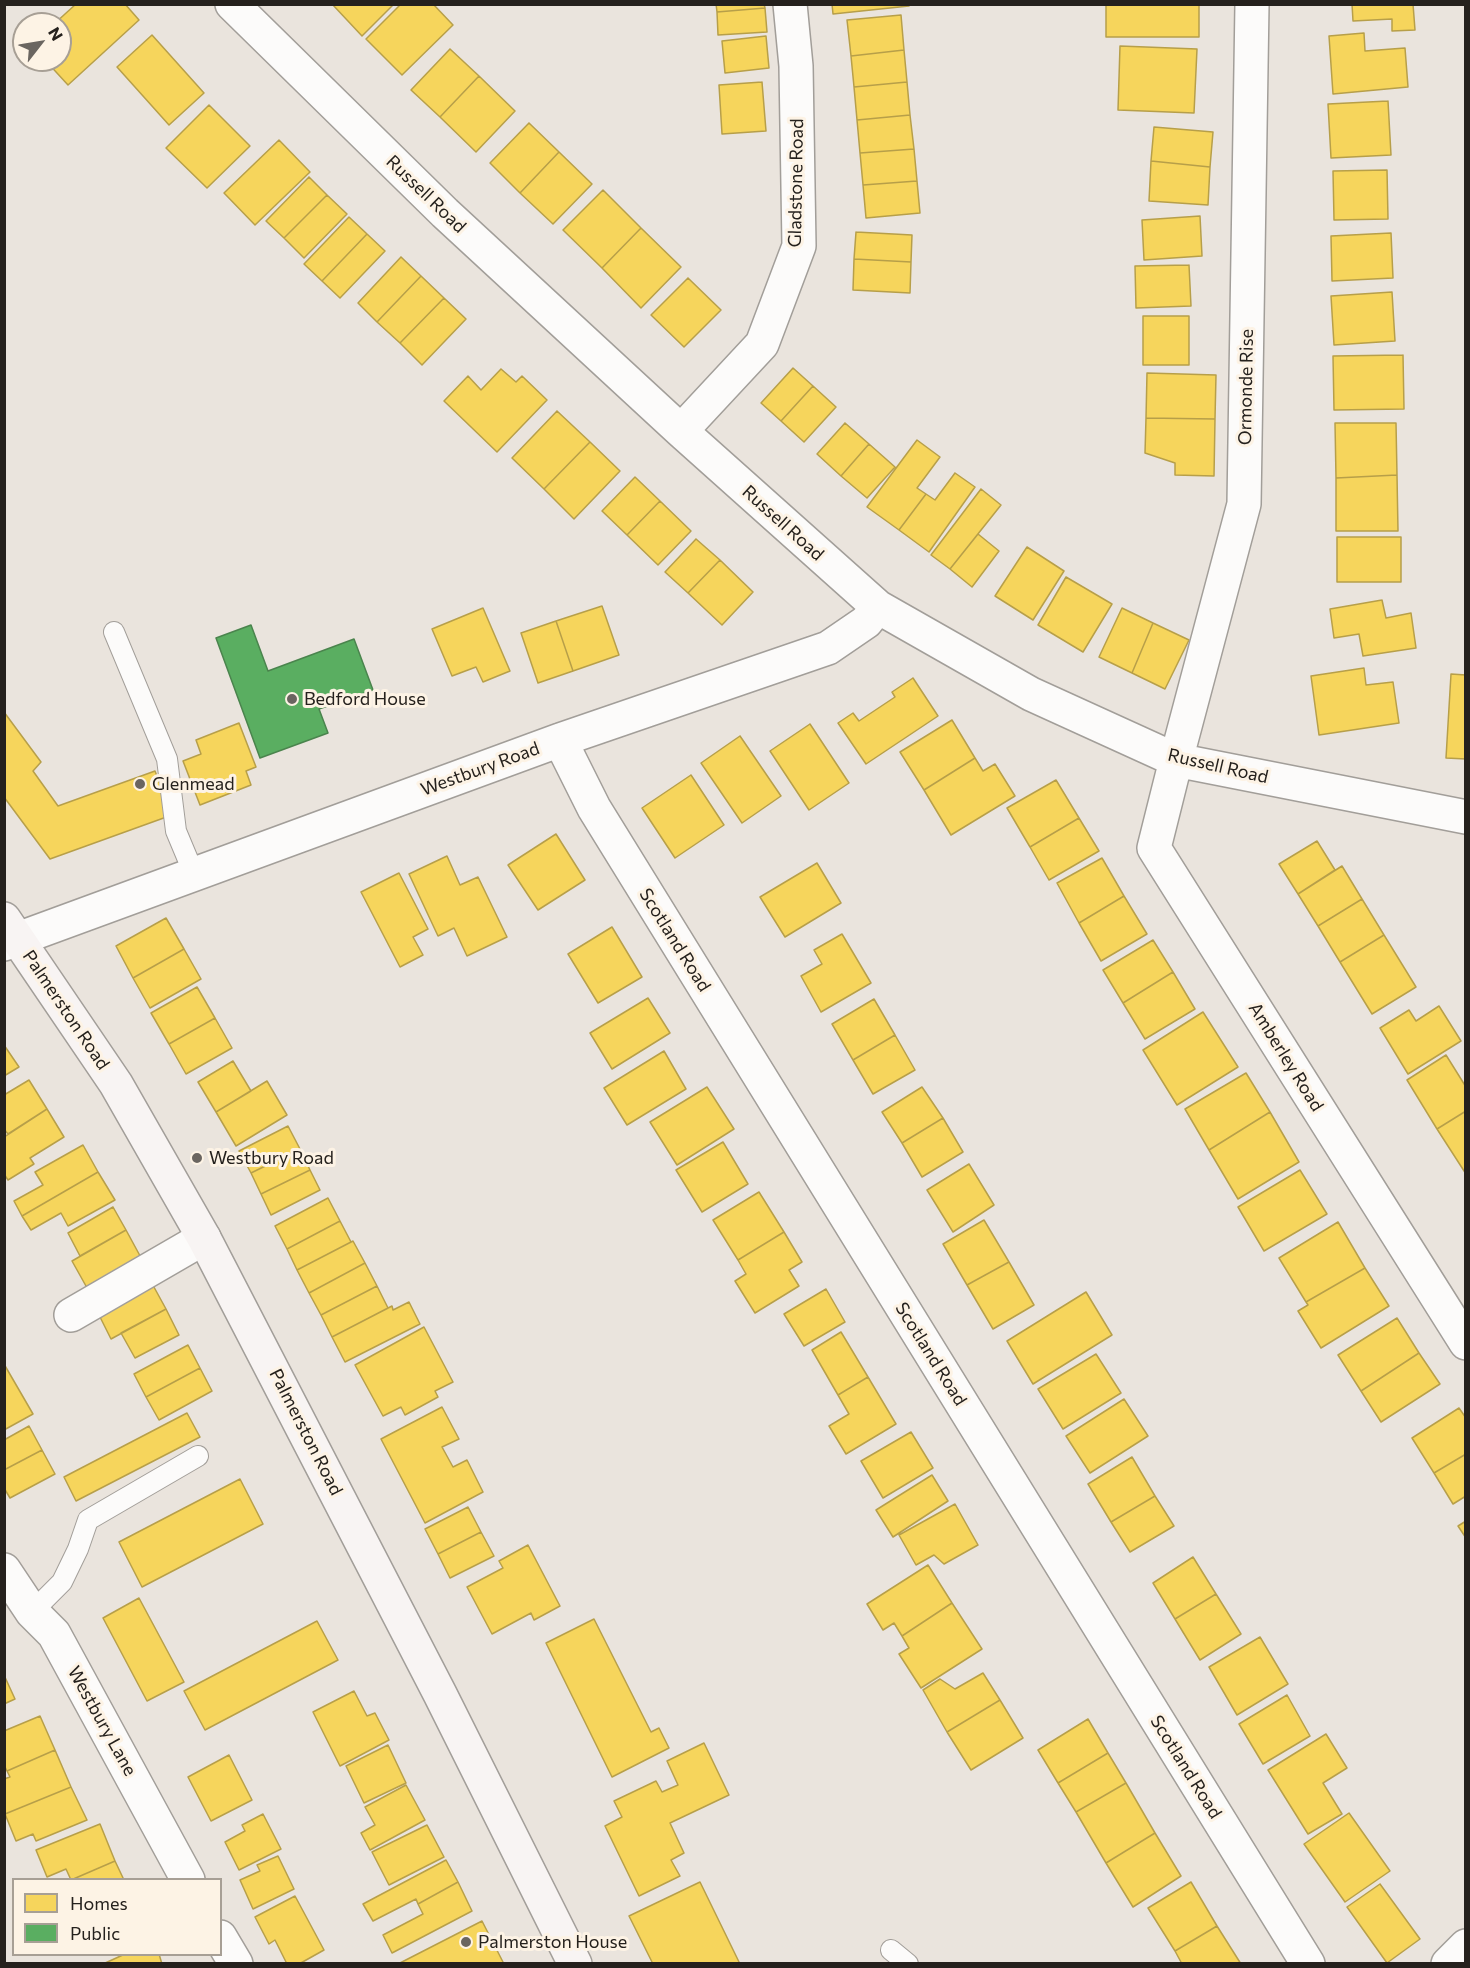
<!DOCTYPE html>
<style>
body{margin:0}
#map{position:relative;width:1470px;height:1968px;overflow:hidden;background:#eae4dd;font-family:Commissioner,sans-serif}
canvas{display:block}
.frame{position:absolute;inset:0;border:6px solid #25211d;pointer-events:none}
.legend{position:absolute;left:12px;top:1878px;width:210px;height:78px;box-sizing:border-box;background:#fdf3e5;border:2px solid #a79f95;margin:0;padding:8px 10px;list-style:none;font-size:18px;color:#25211d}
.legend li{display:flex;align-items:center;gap:12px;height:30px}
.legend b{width:30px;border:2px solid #a79f95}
.north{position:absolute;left:12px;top:12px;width:60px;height:60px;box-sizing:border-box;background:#fdf3e5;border:2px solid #a79f95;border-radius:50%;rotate:59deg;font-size:16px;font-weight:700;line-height:24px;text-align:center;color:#25211d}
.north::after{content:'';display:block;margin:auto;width:21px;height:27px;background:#6a6560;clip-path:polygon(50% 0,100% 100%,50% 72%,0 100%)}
</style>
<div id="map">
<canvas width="1470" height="1968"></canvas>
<div class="frame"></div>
<ul class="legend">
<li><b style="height:16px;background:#f6d55c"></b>Homes</li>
<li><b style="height:16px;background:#5aae61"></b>Public</li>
</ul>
<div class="north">N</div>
</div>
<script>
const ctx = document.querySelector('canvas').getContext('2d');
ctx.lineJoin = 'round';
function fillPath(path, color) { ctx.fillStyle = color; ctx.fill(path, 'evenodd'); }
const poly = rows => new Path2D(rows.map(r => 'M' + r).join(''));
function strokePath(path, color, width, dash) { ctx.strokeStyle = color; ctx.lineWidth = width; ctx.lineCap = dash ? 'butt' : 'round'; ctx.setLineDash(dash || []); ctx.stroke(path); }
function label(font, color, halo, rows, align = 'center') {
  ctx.font = font + ' Commissioner,sans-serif'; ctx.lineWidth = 6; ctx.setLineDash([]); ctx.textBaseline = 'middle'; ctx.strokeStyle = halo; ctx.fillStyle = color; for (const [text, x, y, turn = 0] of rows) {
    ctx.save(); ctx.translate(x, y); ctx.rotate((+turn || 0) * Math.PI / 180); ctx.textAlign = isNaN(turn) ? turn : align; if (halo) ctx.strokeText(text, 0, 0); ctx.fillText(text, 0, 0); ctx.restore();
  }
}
const homes = poly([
 [76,4,125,4,139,20,68,85,45,60,60,60,60,24,54,24,76,4],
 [332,4,394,4,362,36,332,4],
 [401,4,433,4,453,25,402,75,366,39,401,4],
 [716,4,764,4,765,8,717,12,716,4],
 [832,4,908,4,909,6,833,14,832,4],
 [1106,4,1199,4,1199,37,1106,37,1106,4],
 [1352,4,1413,4,1415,30,1392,31,1392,19,1353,21,1352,4],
 [765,8,767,32,718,35,717,12,765,8],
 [901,15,904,50,851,56,847,20,901,15],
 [1364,33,1365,51,1405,48,1408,87,1333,94,1329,36,1364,33],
 [152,35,204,93,169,125,117,67,152,35],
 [766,36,769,68,725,73,722,41,766,36],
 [1120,46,1197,49,1194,113,1118,110,1120,46],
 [450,49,479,76,440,117,411,90,450,49],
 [904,50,907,82,854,87,851,56,904,50],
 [479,76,515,111,476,152,440,117,479,76],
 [762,82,766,131,722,134,719,85,762,82],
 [907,82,910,115,857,120,854,87,907,82],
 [1388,101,1391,155,1331,158,1328,104,1388,101],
 [209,105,250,146,207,188,166,148,209,105],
 [910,115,914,149,860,153,857,120,910,115],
 [529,123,559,152,520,193,490,163,529,123],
 [1154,127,1213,132,1210,167,1151,161,1154,127],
 [279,140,310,172,255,225,224,193,279,140],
 [914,149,917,181,863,185,860,153,914,149],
 [559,152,592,184,553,224,520,193,559,152],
 [1151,161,1210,167,1208,205,1149,201,1151,161],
 [1387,170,1388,219,1334,220,1333,171,1387,170],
 [309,177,327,195,284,238,266,221,309,177],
 [917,181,920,213,866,218,863,185,917,181],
 [603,190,641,228,602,268,563,230,603,190],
 [327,195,347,214,304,258,284,238,327,195],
 [1200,216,1202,256,1144,260,1142,220,1200,216],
 [349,217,367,234,322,281,304,264,349,217],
 [641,228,681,267,641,308,602,268,641,228],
 [856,232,912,235,911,262,854,259,856,232],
 [1391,233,1393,278,1332,281,1331,236,1391,233],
 [367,234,385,251,340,298,322,281,367,234],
 [401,257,421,276,377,322,358,303,401,257],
 [854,259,911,262,910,293,853,290,854,259],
 [1189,265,1191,306,1136,308,1135,266,1189,265],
 [421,276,444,298,400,343,377,322,421,276],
 [688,278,721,310,684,347,651,315,688,278],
 [1392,292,1395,341,1334,345,1331,296,1392,292],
 [444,298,466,319,422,365,400,343,444,298],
 [1143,316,1189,316,1189,365,1143,365,1143,316],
 [1403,355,1404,409,1334,410,1333,356,1403,355],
 [793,368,813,386,781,421,761,403,793,368],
 [501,369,516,382,522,376,547,400,497,452,444,401,468,376,481,390,501,369],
 [1147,373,1216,375,1215,419,1146,418,1147,373],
 [813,386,836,407,804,442,781,421,813,386],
 [557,411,590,442,544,489,512,458,557,411],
 [1146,418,1215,419,1214,476,1175,475,1175,463,1145,453,1146,418],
 [845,423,869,444,841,476,817,454,845,423],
 [1335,423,1396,423,1397,475,1336,478,1335,423],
 [917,440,940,457,917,488,926,494,899,530,867,507,917,440],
 [590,442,620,471,574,519,544,489,590,442],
 [869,444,895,467,867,498,841,476,869,444],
 [955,473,975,487,929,552,899,530,926,494,935,500,955,473],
 [1397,475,1398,531,1336,531,1336,478,1397,475],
 [635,477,660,501,627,535,602,511,635,477],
 [981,489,1001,505,950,569,931,555,981,489],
 [660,501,691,531,658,565,627,535,660,501],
 [978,534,999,551,972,587,950,569,978,534],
 [1337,537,1401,537,1401,582,1337,582,1337,537],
 [696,539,720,560,688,593,665,572,696,539],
 [1027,547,1064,571,1033,620,995,596,1027,547],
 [720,560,753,592,722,625,688,593,720,560],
 [1066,577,1112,604,1083,652,1038,625,1066,577],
 [1382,600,1386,618,1411,613,1416,648,1363,656,1359,634,1334,638,1330,609,1382,600],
 [602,606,619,655,573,671,556,621,602,606],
 [483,608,510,671,483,682,476,667,452,676,432,629,483,608],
 [1122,608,1153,623,1132,673,1099,657,1122,608],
 [556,621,573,671,538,683,521,633,556,621],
 [1153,623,1189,640,1165,689,1132,673,1153,623],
 [1364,668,1366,685,1393,682,1399,723,1319,735,1311,676,1364,668],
 [1451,674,1466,675,1466,759,1446,758,1451,674],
 [913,678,938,716,866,764,838,723,853,713,859,721,895,697,892,692,913,678],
 [4,712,41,762,33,771,58,806,155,771,172,815,50,859,4,797,4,712],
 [952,720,975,758,924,790,900,752,952,720],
 [239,723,256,767,246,771,251,785,200,805,183,761,201,754,196,740,239,723],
 [810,724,849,783,809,810,770,751,810,724],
 [740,736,781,796,742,823,701,763,740,736],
 [975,758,983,771,995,764,1015,796,951,835,924,790,975,758],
 [691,775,724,825,675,858,642,808,691,775],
 [1056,780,1079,818,1030,847,1007,808,1056,780],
 [1079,818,1099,851,1049,880,1030,847,1079,818],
 [556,834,585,880,538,910,508,865,556,834],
 [1317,841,1335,870,1298,894,1279,864,1317,841],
 [447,856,460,885,478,877,507,937,467,956,454,928,438,936,409,874,447,856],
 [1102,858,1124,896,1079,923,1057,883,1102,858],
 [817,863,841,903,785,937,760,897,817,863],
 [1342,866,1362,899,1318,926,1298,894,1342,866],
 [399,873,428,929,413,937,423,955,400,967,361,892,399,873],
 [1124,896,1147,934,1101,961,1079,923,1124,896],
 [1362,899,1384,935,1340,962,1318,926,1362,899],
 [166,918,184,949,133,978,116,946,166,918],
 [612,927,642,977,598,1003,568,954,612,927],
 [842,934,871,983,821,1012,801,976,822,964,814,950,842,934],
 [1384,935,1416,987,1372,1014,1340,962,1384,935],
 [1153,940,1173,972,1123,1003,1103,970,1153,940],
 [184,949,201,979,150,1008,133,978,184,949],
 [1173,972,1195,1009,1145,1039,1123,1003,1173,972],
 [197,987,215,1018,169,1044,151,1013,197,987],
 [648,998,670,1033,612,1069,590,1033,648,998],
 [874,999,895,1035,853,1060,832,1024,874,999],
 [1439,1006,1461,1041,1408,1074,1380,1028,1409,1010,1416,1021,1439,1006],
 [1203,1012,1238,1067,1177,1105,1143,1050,1203,1012],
 [215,1018,232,1048,186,1074,169,1044,215,1018],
 [895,1035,915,1070,873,1094,853,1060,895,1035],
 [4,1045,19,1067,4,1076,4,1045],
 [664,1051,686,1089,627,1125,604,1088,664,1051],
 [1446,1055,1466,1087,1466,1111,1437,1129,1407,1080,1446,1055],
 [233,1061,251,1091,216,1112,198,1082,233,1061],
 [1246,1073,1270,1112,1209,1150,1185,1109,1246,1073],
 [29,1080,47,1109,8,1134,4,1129,4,1095,29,1080],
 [267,1081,287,1115,236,1146,216,1112,267,1081],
 [707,1087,734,1129,677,1165,650,1122,707,1087],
 [922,1087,943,1118,902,1143,882,1112,922,1087],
 [47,1109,64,1137,30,1158,34,1164,8,1180,4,1174,4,1137,47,1109],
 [1466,1111,1466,1174,1437,1129,1466,1111],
 [1270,1112,1299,1162,1238,1199,1209,1150,1270,1112],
 [943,1118,963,1152,922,1177,902,1143,943,1118],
 [288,1126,300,1149,251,1173,239,1151,288,1126],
 [723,1142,748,1184,702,1212,676,1170,723,1142],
 [83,1145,98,1172,22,1216,14,1201,43,1185,35,1172,83,1145],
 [300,1149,310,1170,261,1194,251,1173,300,1149],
 [969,1164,994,1205,953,1232,927,1190,969,1164],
 [310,1170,320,1190,271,1215,261,1194,310,1170],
 [1300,1170,1327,1214,1264,1251,1238,1207,1300,1170],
 [98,1172,115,1200,68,1226,61,1213,31,1230,22,1216,98,1172],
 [759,1192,784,1232,738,1260,713,1220,759,1192],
 [328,1198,340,1221,287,1249,275,1226,328,1198],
 [113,1207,126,1230,80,1256,68,1233,113,1207],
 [984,1220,1009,1262,967,1285,943,1244,984,1220],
 [340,1221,351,1242,297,1270,287,1249,340,1221],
 [1338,1222,1365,1268,1306,1302,1279,1258,1338,1222],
 [126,1230,145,1265,91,1295,72,1261,126,1230],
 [784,1232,802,1262,789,1270,799,1286,755,1313,735,1281,746,1274,738,1260,784,1232],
 [353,1241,365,1263,309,1293,297,1270,353,1241],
 [1009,1262,1034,1305,993,1329,967,1285,1009,1262],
 [365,1263,377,1286,321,1315,309,1293,365,1263],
 [1365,1268,1389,1306,1321,1348,1298,1311,1308,1305,1306,1302,1365,1268],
 [149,1278,166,1309,111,1339,95,1307,149,1278],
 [377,1286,388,1308,332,1337,321,1315,377,1286],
 [826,1289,845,1322,804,1346,784,1314,826,1289],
 [1086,1292,1112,1335,1033,1384,1007,1341,1086,1292],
 [409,1302,420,1324,345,1362,332,1337,392,1306,393,1310,409,1302],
 [166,1309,179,1335,135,1358,121,1333,166,1309],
 [1397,1318,1419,1353,1361,1391,1338,1355,1397,1318],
 [424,1327,453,1382,435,1391,438,1397,405,1415,401,1407,383,1416,355,1365,424,1327],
 [841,1332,868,1377,838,1395,812,1350,841,1332],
 [188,1345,200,1368,146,1397,134,1374,188,1345],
 [1419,1353,1440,1384,1381,1422,1361,1391,1419,1353],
 [1096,1354,1121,1393,1063,1429,1038,1389,1096,1354],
 [4,1364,33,1414,4,1430,4,1364],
 [200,1368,212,1391,159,1420,146,1397,200,1368],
 [868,1377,896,1424,846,1454,829,1426,849,1414,838,1395,868,1377],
 [1124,1399,1148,1436,1090,1473,1066,1436,1124,1399],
 [442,1407,459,1439,442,1447,453,1467,467,1460,483,1492,425,1523,381,1439,442,1407],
 [1459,1408,1466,1418,1466,1454,1434,1473,1412,1438,1459,1408],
 [187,1413,200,1437,76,1501,64,1477,187,1413],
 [29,1426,42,1450,4,1470,4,1440,29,1426],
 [911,1432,933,1468,883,1498,861,1461,911,1432],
 [42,1450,55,1474,10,1498,4,1488,4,1470,42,1450],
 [1466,1454,1466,1496,1453,1504,1434,1473,1466,1454],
 [1132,1457,1155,1496,1111,1522,1088,1484,1132,1457],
 [932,1475,948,1501,893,1537,876,1510,932,1475],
 [240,1479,263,1524,142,1587,119,1542,240,1479],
 [1155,1496,1174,1526,1130,1552,1111,1522,1155,1496],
 [955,1504,978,1545,944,1564,934,1555,916,1565,899,1535,955,1504],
 [468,1507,481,1532,438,1554,425,1529,468,1507],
 [1466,1521,1466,1538,1458,1526,1466,1521],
 [481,1532,494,1556,450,1578,438,1554,481,1532],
 [528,1545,560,1606,534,1620,531,1613,492,1634,467,1587,503,1568,499,1561,528,1545],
 [1193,1557,1216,1594,1175,1619,1153,1583,1193,1557],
 [928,1565,952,1603,902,1636,894,1623,883,1630,867,1604,928,1565],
 [1216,1594,1241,1634,1200,1660,1175,1619,1216,1594],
 [139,1598,184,1682,147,1701,103,1618,139,1598],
 [952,1603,982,1649,921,1688,899,1654,909,1648,902,1636,952,1603],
 [594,1619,651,1732,659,1728,669,1748,612,1777,546,1643,594,1619],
 [317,1621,338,1660,205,1730,184,1691,317,1621],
 [1260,1637,1288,1684,1237,1715,1209,1667,1260,1637],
 [983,1673,1000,1700,947,1732,923,1690,940,1679,955,1689,983,1673],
 [4,1675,15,1699,4,1704,4,1675],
 [354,1691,367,1716,375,1713,389,1740,340,1766,313,1712,354,1691],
 [1287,1695,1310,1736,1263,1764,1239,1724,1287,1695],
 [1000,1700,1023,1738,971,1770,947,1732,1000,1700],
 [40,1716,55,1750,7,1771,4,1765,4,1731,40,1716],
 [1088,1719,1108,1753,1058,1783,1038,1750,1088,1719],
 [1326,1734,1347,1768,1323,1783,1342,1814,1308,1834,1268,1770,1326,1734],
 [704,1743,729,1795,670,1823,684,1853,671,1860,680,1876,639,1896,605,1826,622,1817,614,1801,656,1781,662,1792,678,1785,667,1761,704,1743],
 [388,1745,406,1783,364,1803,346,1766,388,1745],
 [55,1750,71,1787,5,1814,4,1779,10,1777,7,1771,55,1750],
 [1108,1753,1126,1783,1076,1812,1058,1783,1108,1753],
 [229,1755,252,1800,211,1821,188,1777,229,1755],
 [1126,1783,1155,1833,1106,1863,1076,1812,1126,1783],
 [406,1785,425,1820,370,1850,361,1833,375,1825,365,1807,406,1785],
 [71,1787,87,1820,36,1841,33,1834,16,1841,5,1814,71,1787],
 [1349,1813,1390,1871,1345,1902,1304,1844,1349,1813],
 [263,1814,281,1849,239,1870,225,1842,245,1831,242,1825,263,1814],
 [100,1824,115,1861,71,1880,66,1869,47,1877,36,1850,100,1824],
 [427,1825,444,1857,389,1885,372,1852,427,1825],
 [1155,1833,1181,1876,1133,1907,1106,1863,1155,1833],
 [278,1856,294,1889,253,1909,240,1880,260,1871,257,1865,278,1856],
 [446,1860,458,1882,418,1904,416,1899,373,1921,363,1904,446,1860],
 [115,1861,124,1880,71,1880,115,1861],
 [458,1882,472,1911,392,1953,383,1935,423,1914,418,1904,458,1882],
 [700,1882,740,1964,653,1964,629,1916,700,1882],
 [1191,1882,1217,1926,1175,1951,1148,1908,1191,1882],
 [1380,1884,1420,1939,1387,1963,1347,1907,1380,1884],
 [295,1896,324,1950,299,1964,287,1964,275,1940,269,1944,255,1917,295,1896],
 [482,1921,504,1964,398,1964,482,1921],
 [1217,1926,1241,1964,1182,1964,1175,1951,1217,1926],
 [125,1954,159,1954,162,1964,103,1964,125,1954]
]);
const public = poly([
 [251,625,268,671,354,639,373,690,319,709,328,733,260,758,216,638,251,625]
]);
const lane = poly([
 [114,632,167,759,176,831,194,874],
 [32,1612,62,1582,78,1549,88,1520,198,1456],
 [891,1950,908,1964]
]);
const street = poly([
 [232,4,445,213,681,431,878,607,1031,694,1176,760,1466,817],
 [1252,4,1244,504,1176,760,1154,848,1466,1343],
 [681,431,762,344,799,246,796,66,790,4],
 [560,740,594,808,1308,1964],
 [4,944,560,740,828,648,866,622,878,607],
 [71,1315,204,1238],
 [4,1570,32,1612,54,1634,188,1880],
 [220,1937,236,1964],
 [1448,1964,1466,1946]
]);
const secondary = poly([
 [4,919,116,1084,204,1238,440,1694,575,1964]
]);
const markers = [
 [292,699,6,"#6a6560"],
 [140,784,6,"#6a6560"],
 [197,1158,6,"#6a6560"],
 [466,1942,6,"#6a6560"]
];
const streetNames = [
 ["Gladstone Road",796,183,-89],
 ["Russell Road",426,194,44],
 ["Ormonde Rise",1246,387,-89],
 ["Russell Road",783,523,42],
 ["Russell Road",1218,766,13],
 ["Westbury Road",480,769,-20],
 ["Scotland Road",675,940,58],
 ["Palmerston Road",66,1010,56],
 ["Amberley Road",1286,1057,58],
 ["Scotland Road",931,1354,58],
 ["Palmerston Road",306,1432,63],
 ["Westbury Lane",102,1721,61],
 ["Scotland Road",1186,1767,58]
];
const poiNames = [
 ["Bedford House",304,699],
 ["Glenmead",152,784],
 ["Westbury Road",209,1158],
 ["Palmerston House",478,1942]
];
fillPath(homes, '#f6d55c');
strokePath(homes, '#b79f49', 1.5);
fillPath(public, '#5aae61');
strokePath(public, '#4a844d', 1.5);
strokePath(lane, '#a29e99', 22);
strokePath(street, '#a29e99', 36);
strokePath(secondary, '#a29e99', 36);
strokePath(lane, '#fcfbfa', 20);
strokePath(street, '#fcfbfa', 33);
strokePath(secondary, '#f8f4f3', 33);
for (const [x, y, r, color] of markers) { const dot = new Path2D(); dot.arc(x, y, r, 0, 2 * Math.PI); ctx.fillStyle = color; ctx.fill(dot); strokePath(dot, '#fdf3e5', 2); }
label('18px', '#25211d', '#fdf3e5', streetNames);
label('18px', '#25211d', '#fdf3e5', poiNames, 'left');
</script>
